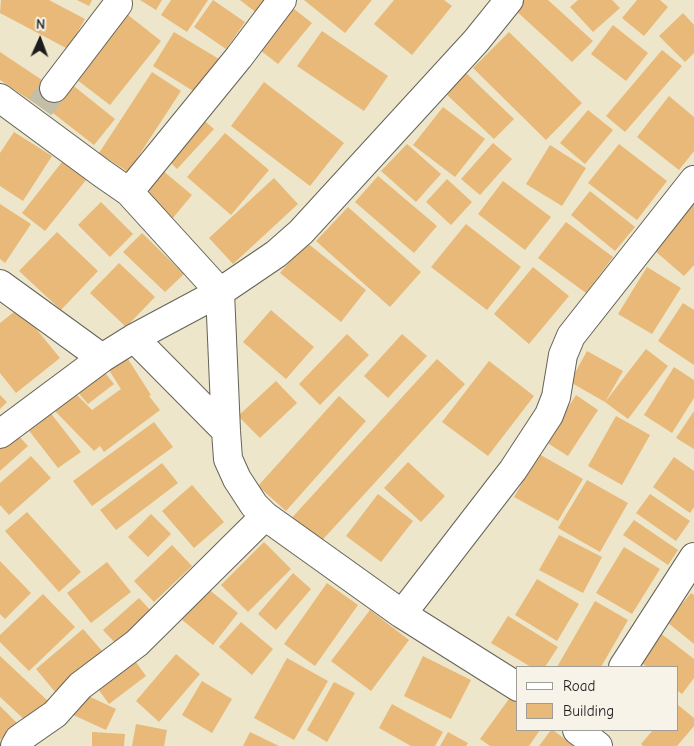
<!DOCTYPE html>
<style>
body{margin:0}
#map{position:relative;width:694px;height:746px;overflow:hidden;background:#ede6ca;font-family:"Comic Neue",sans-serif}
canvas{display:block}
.legend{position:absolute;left:516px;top:666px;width:162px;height:65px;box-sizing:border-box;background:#f7f3e8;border:1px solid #9f9d96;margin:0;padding:6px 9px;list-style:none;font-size:15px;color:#1c1c1c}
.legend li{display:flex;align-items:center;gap:10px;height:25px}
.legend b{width:25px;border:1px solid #9f9d96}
.north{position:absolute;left:15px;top:15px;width:50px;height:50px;-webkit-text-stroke:4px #f7f3e8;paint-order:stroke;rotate:2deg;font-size:14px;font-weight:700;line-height:20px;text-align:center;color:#1c1c1c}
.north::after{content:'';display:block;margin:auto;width:18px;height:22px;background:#1c1c1c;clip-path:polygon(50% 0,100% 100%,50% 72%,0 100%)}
</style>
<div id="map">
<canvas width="694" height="746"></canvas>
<ul class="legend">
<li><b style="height:6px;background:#fff"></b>Road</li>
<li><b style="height:14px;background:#e8b978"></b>Building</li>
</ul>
<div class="north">N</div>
</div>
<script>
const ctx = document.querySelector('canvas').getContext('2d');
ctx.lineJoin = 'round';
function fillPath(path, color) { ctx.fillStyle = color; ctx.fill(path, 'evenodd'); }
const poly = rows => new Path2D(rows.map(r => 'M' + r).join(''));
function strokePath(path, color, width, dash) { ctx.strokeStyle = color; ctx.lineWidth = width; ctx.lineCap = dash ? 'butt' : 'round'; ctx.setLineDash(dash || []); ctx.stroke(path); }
const building = poly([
 [1,0,49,0,85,19,68,49,0,13],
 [77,0,92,0,89,6],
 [140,0,162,0,156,10],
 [171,0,208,0,187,32,161,15],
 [213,0,245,22,226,49,194,27],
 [240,0,270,0,258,14],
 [304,0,372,0,345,33],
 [394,0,444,0,452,6,412,55,374,24],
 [523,0,548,0,593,41,572,62,514,9],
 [578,0,612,0,620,8,593,32,570,7],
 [637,0,660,0,668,7,644,36,622,18],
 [289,5,312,23,278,64,256,47],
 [123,11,161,41,110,105,72,76],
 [683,13,694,25,694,53,685,62,659,36],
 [613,25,648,53,626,81,591,54],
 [322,31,388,76,364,111,297,66],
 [174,32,219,59,198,94,153,66],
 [509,32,582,103,546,140,473,68],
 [662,50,682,66,625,132,606,116],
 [0,52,57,90,45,110,0,80],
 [464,71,514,119,494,139,444,92],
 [152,72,181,91,128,172,99,153],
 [264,82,344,143,310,186,231,126],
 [70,83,115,119,94,145,49,110],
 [669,96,694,117,694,151,679,170,637,137],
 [443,107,485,139,455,177,413,145],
 [588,110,613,130,585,164,560,143],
 [200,117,214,129,177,169,164,156],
 [14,132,52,156,23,201,0,186,0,153],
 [225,133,269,170,231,215,187,177],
 [493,143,512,159,480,195,461,179],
 [407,144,441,174,416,202,381,171],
 [619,144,667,181,637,220,588,183],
 [550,145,586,168,562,206,526,184],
 [62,162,86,180,45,231,22,213],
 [162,170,192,195,172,219,141,194],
 [378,176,437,226,414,253,355,202],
 [274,178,298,204,233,264,209,238],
 [447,179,472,202,451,225,426,202],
 [503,181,551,217,525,250,478,214],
 [590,191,635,227,615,251,571,215],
 [688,199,694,204,694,265,684,276,648,245],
 [101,202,133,234,110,257,78,225],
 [0,204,31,224,5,263,0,259],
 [348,207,421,272,390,307,316,241],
 [566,222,613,257,586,293,538,258],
 [466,224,521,267,487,310,431,267],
 [57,232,98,271,61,310,19,271],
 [142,233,184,274,165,292,123,252],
 [306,242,366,290,341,322,280,273],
 [119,263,155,297,126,327,90,293],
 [533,267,569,296,529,344,494,314],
 [647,267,681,288,652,334,618,314],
 [683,303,694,310,694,365,658,341],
 [19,308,60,358,16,393,0,373,0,323],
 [271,310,314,347,286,379,243,342],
 [347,334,369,355,320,405,299,384],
 [402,334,427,356,388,398,364,376],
 [646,349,668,366,628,419,605,402],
 [587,351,623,371,605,402,570,382],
 [126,356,151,395,149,396,160,410,104,452,100,446,94,451,55,411,75,393,92,410,121,389,107,367],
 [437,359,465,384,316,547,288,522],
 [489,361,534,396,488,456,442,422],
 [674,367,694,380,694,398,672,433,644,415],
 [101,368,114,384,88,404,75,389],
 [276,381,297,403,260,438,238,416],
 [0,395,7,402,0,409],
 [576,395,598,410,568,456,546,442],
 [339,396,366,421,286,511,258,486],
 [49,411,81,452,58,468,27,428],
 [694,411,694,449,676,438],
 [616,416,650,435,622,485,588,466],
 [154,422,173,447,92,506,73,481],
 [15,432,28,446,0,471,0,445],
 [539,454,583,479,558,521,514,497],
 [31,456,51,478,9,515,0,505,0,483],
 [674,457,694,471,694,507,690,513,653,487],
 [408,462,445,496,421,522,384,488],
 [162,463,178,483,116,530,100,510],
 [587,480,628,503,600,552,558,528],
 [192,485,224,522,194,548,162,511],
 [378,494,413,521,381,562,346,536],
 [650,494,690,521,676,541,636,513],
 [27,512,81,572,59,592,5,531],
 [151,514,171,534,148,557,128,537],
 [634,520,678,550,668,565,623,535],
 [559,535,602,557,583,593,539,570],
 [264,542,291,569,248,612,221,585],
 [172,545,192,566,154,602,134,581],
 [624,547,660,569,632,614,596,593],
 [0,561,31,593,5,619,0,614],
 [107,562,131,592,91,623,67,593],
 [293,573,311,589,276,630,258,614],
 [537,579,579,604,557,641,515,615],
 [327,583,358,605,315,666,284,644],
 [207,588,238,613,213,645,181,619],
 [691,593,694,595,694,644,667,622],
 [43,594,75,627,29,671,0,642,0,635],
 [139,598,154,614,118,646,103,630],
 [595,601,628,620,601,667,557,667],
 [370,610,409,640,371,691,331,661],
 [508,616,558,647,545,667,531,667,491,643],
 [241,622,273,649,252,675,219,647],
 [83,629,103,652,56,693,36,669],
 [659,632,694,659,694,678,682,694,678,691,678,667,647,667,638,660],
 [130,654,146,676,109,704,93,682],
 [176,654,200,674,159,722,136,701],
 [0,656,48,701,27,722,0,697],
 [423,656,471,680,451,719,404,696],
 [287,658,328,681,294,740,254,718],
 [202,681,232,699,212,733,182,715],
 [334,682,355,693,327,742,307,730],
 [514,692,518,695,518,730,540,730,529,746,490,746,480,739],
 [82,693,116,709,106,730,71,714],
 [392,704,443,732,435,746,411,746,379,728],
 [678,705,694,718,694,726,677,746,643,746,641,744,653,730,678,730],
 [0,706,17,723,0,740],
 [136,724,167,730,164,746,132,746],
 [551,730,553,730,574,746,539,746],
 [92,732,125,734,124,746,92,746],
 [250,732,279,746,243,746],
 [448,732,468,743,466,746,440,746]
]);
const minorTunnel = poly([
 [40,107,54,88]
]);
const minor = poly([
 [54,88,118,4],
 [0,98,103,174,129,192,239,57,282,0],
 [129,192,220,292,226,431,228,459,237,479,254,505,265,516,402,614,518,687],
 [0,284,102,358],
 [134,338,226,431],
 [0,434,102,358,134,338,220,292,276,254,301,232,476,41,509,0],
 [402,614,513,470,549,415,556,397,563,355,571,336,694,180],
 [623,667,694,557],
 [577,730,598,746],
 [15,746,19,739,55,714,80,686,137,643,265,516]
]);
fillPath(building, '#e8b978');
strokePath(minorTunnel, '#c3bea7', 28, [28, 14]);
strokePath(minor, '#656359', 30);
strokePath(minor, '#fff', 28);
</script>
